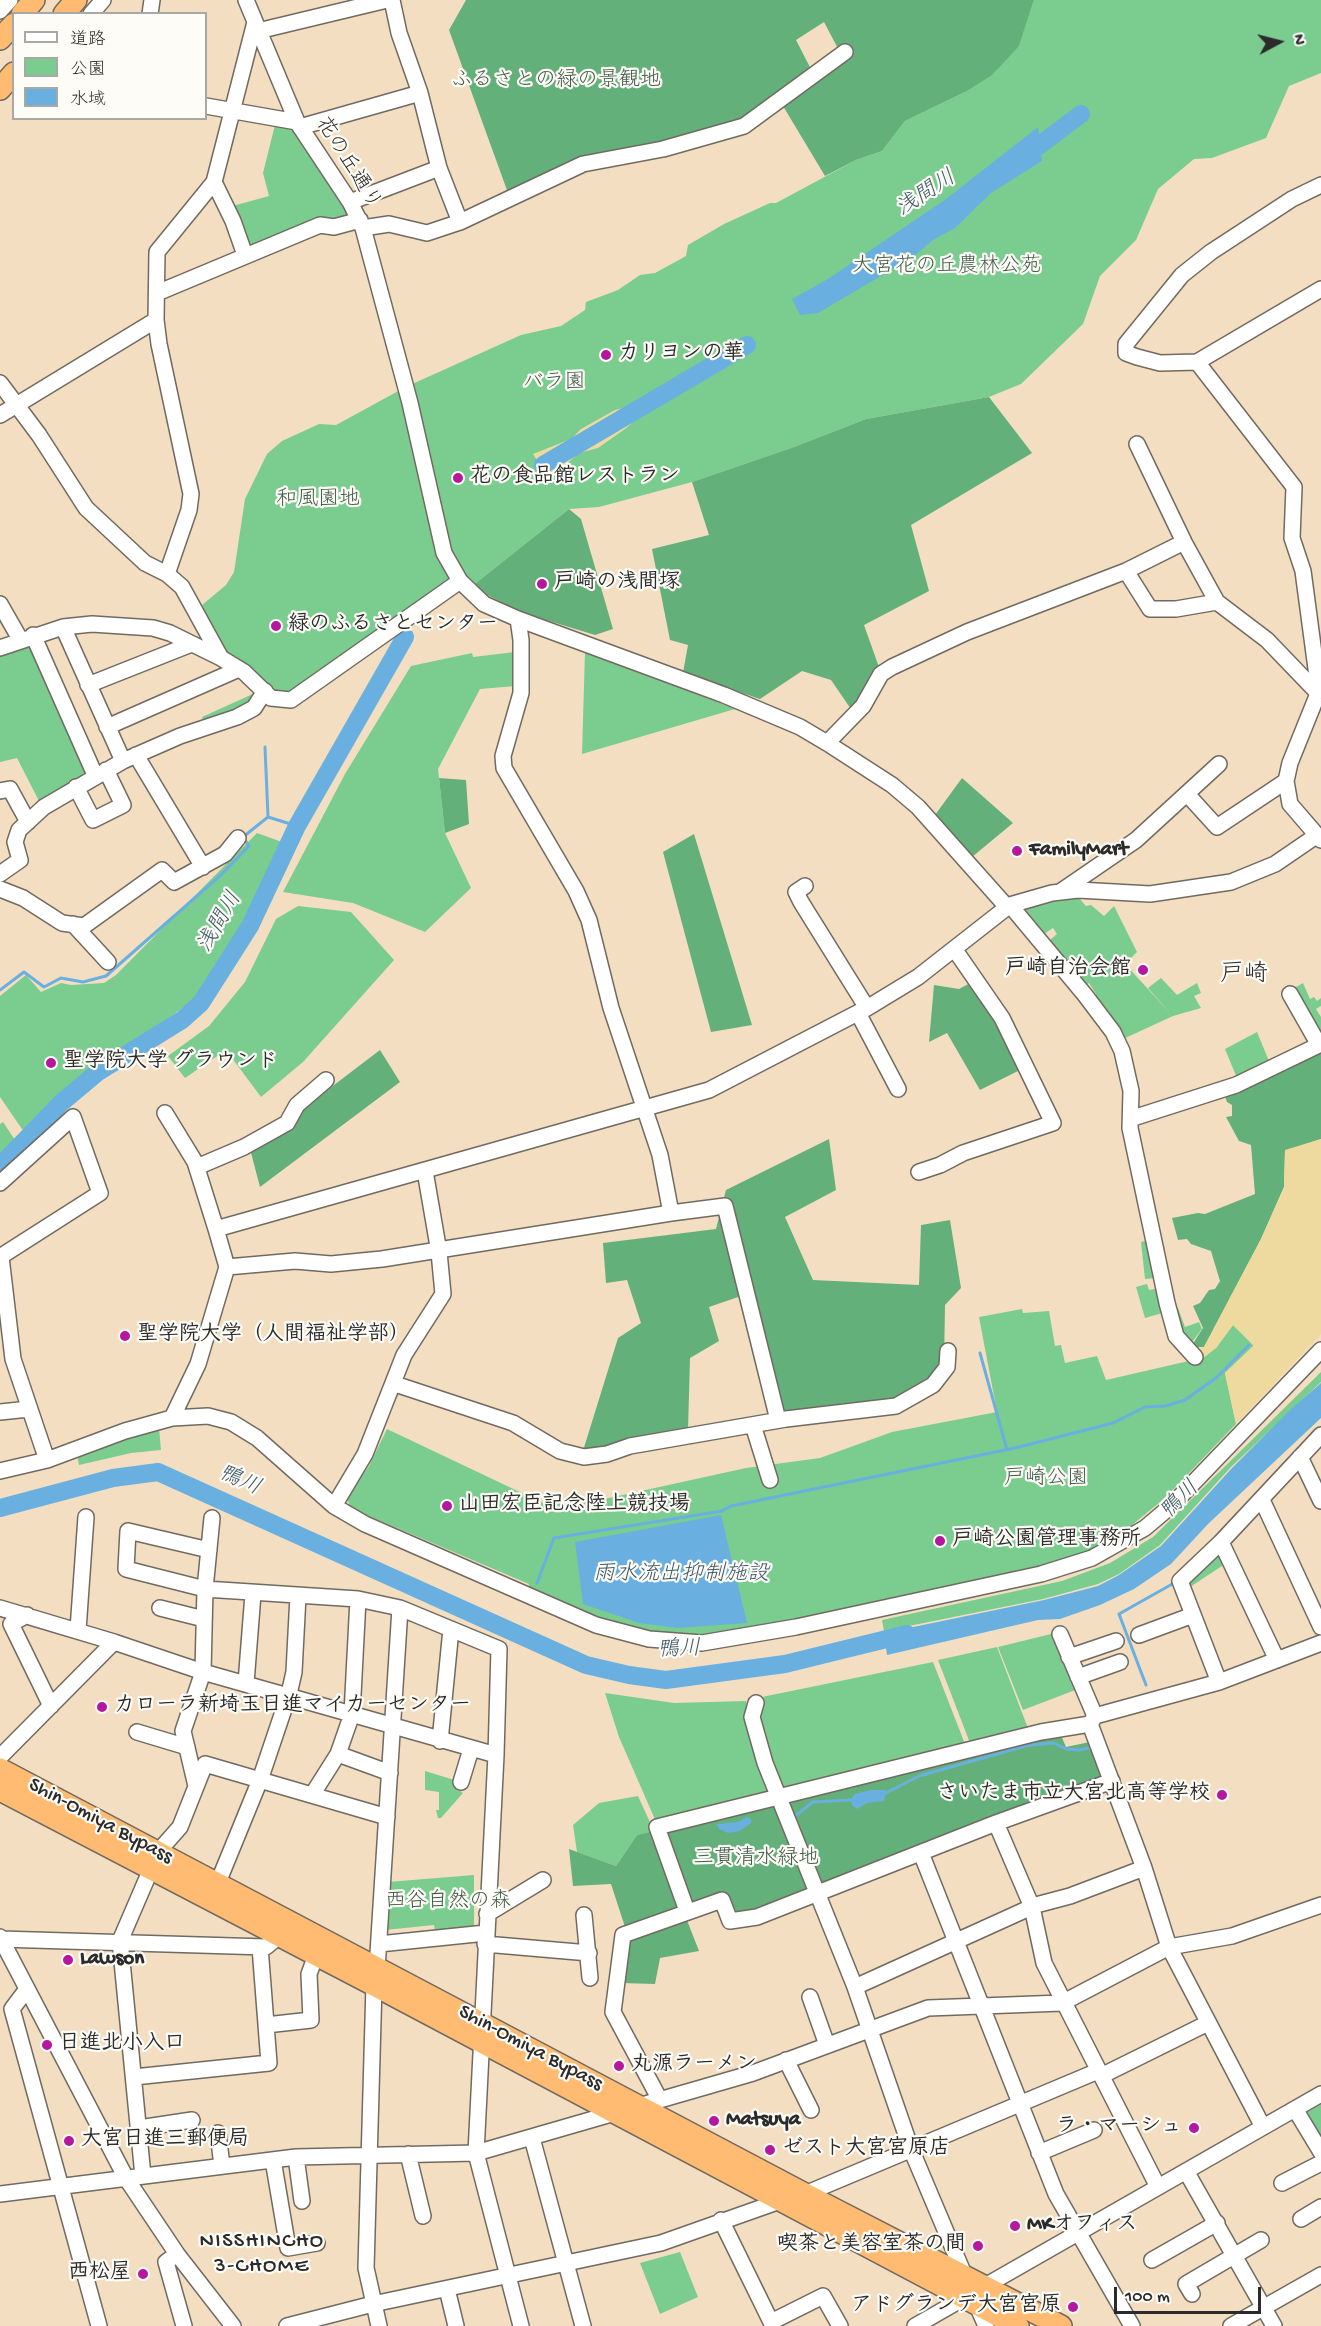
<!DOCTYPE html>
<meta charset="utf-8">
<style>
body{margin:0}
#map{position:relative;width:1321px;height:2326px;overflow:hidden;background:#f3dec1;font-family:"Gochi Hand","Klee One",sans-serif}
canvas{display:block}
.legend{position:absolute;left:12px;top:12px;width:195px;height:108px;box-sizing:border-box;background:#fdfcf7;border:2px solid #a9a8a5;margin:0;padding:8px 10px;list-style:none;font-size:18px;color:#2b2b2b}
.legend li{display:flex;align-items:center;gap:12px;height:30px}
.legend b{width:30px;border:2px solid #a9a8a5}
.north{position:absolute;left:1249px;top:12px;width:60px;height:60px;-webkit-text-stroke:4px #fdfcf7;paint-order:stroke;rotate:83deg;font-size:16px;font-weight:700;line-height:24px;text-align:center;color:#2b2b2b}
.north::after{content:'';display:block;margin:auto;width:21px;height:27px;background:#2b2b2b;clip-path:polygon(50% 0,100% 100%,50% 72%,0 100%)}
.scale{position:absolute;left:1114px;top:2287px;width:147px;height:27px;box-sizing:border-box;border:3px solid #2b2b2b;border-top:0;padding-left:8px;font-size:18px;line-height:21px;white-space:nowrap;color:#2b2b2b;-webkit-text-stroke:4px #fdfcf7;paint-order:stroke}
</style>
<div id="map">
<canvas width="1321" height="2326"></canvas>
<ul class="legend">
<li><b style="height:8px;background:#fff"></b>道路</li>
<li><b style="height:16px;background:#7acd8f"></b>公園</li>
<li><b style="height:16px;background:#69b0e0"></b>水域</li>
</ul>
<div class="north">N</div>
<div class="scale">100 m</div>
</div>
<script>
const ctx = document.querySelector('canvas').getContext('2d');
ctx.lineJoin = 'round';
function fillPath(path, color) { ctx.fillStyle = color; ctx.fill(path, 'evenodd'); }
const poly = rows => new Path2D(rows.map(r => 'M' + r).join(''));
function strokePath(path, color, width, dash) { ctx.strokeStyle = color; ctx.lineWidth = width; ctx.lineCap = dash ? 'butt' : 'round'; ctx.setLineDash(dash || []); ctx.stroke(path); }
function label(font, color, halo, rows, align = 'center') {
  ctx.font = font + ' "Gochi Hand","Klee One",sans-serif'; ctx.lineWidth = 4.5; ctx.setLineDash([]); ctx.textBaseline = 'middle'; ctx.strokeStyle = halo; ctx.fillStyle = color; for (const [text, x, y, turn = 0] of rows) {
    ctx.save(); ctx.translate(x, y); ctx.rotate((+turn || 0) * Math.PI / 180); ctx.textAlign = isNaN(turn) ? turn : align; if (halo) ctx.strokeText(text, 0, 0); ctx.fillText(text, 0, 0); ctx.restore();
  }
}
const green = poly([
 [1034,0,1321,0,1321,73,1289,86,1266,138,1212,158,1194,159,1158,189,1136,240,1100,276,1083,324,1021,384,989,397,866,419,794,447,692,482,599,507,569,509,471,587,448,550,410,385,521,335,561,326,585,310,586,302,618,290,640,275,655,273,686,256,688,245,724,224,770,203,776,203,856,160,882,151,905,121,965,92,1019,45],
 [275,125,292,128,351,217,248,250,229,207,269,196,263,173],
 [402,389,428,518,440,557,453,580,290,697,276,696,224,651,202,605,226,585,234,572,245,499,267,454,282,441,319,424,336,425],
 [33,640,89,772,41,805,17,758,0,762,0,652],
 [585,651,735,709,582,754],
 [515,652,516,686,480,689,438,769,445,833,471,888,425,932,353,903,283,892,345,774,411,666,472,653,473,657],
 [255,693,257,699,204,725,202,717],
 [257,833,282,842,233,946,194,999,152,1031,85,1073,24,1132,0,1097,0,996,26,975,41,992,61,983,71,985,104,983,116,975],
 [1067,898,1079,898,1086,906,1091,905,1104,916,1114,906,1137,952,1125,964,1171,1014,1148,988,1161,978,1177,995,1197,983,1201,993,1194,996,1201,1008,1173,1016,1123,1039,1093,997,1096,994,1089,983,1083,987,1045,944,1057,934,1053,928,1044,934,1025,909,1040,903],
 [298,906,351,912,394,960,303,1062,261,1097,226,1050,185,1078,168,1056,209,1026,245,982,276,919],
 [1303,983,1310,999,1314,997,1317,1001,1321,998,1321,1006,1316,1009,1321,1017,1321,1041,1291,990],
 [1257,1032,1271,1066,1239,1083,1225,1049],
 [3,1122,17,1143,0,1162,0,1124],
 [1151,1239,1156,1278,1145,1279,1141,1242],
 [1147,1284,1149,1290,1160,1288,1166,1312,1145,1318,1136,1287],
 [1178,1308,1185,1327,1199,1322,1202,1329,1193,1341,1194,1347,1181,1337,1172,1310],
 [1022,1309,1023,1313,1049,1311,1055,1346,1061,1345,1065,1363,1097,1356,1106,1380,1193,1360,1216,1348,1233,1325,1254,1346,1225,1373,1236,1424,1165,1498,1132,1525,1129,1532,1066,1562,834,1614,691,1639,612,1625,528,1588,529,1584,350,1508,347,1497,369,1466,387,1429,545,1504,609,1498,746,1468,820,1458,892,1432,997,1412,979,1317],
 [1321,1372,1321,1382,1231,1467,1160,1545,1119,1574,1098,1584,1043,1599,884,1631,882,1620,1062,1581,1110,1563,1153,1537],
 [159,1428,161,1450,131,1453,79,1465,77,1455],
 [1221,1548,1228,1562,1187,1589,1186,1579],
 [1055,1633,1078,1689,1023,1710,998,1647],
 [997,1647,1029,1731,970,1743,938,1660],
 [933,1662,965,1744,782,1797,757,1726,761,1719,757,1698],
 [605,1693,674,1703,746,1701,748,1723,771,1791,657,1824,619,1737],
 [425,1771,464,1783,461,1792,463,1793,441,1818,438,1818,436,1810,439,1810,439,1792,425,1790],
 [638,1796,654,1831,637,1835,616,1866,577,1852,573,1825,599,1803],
 [474,1875,474,1933,436,1937,434,1925,385,1930,388,1882],
 [1321,2099,1321,2141,1302,2110],
 [680,2252,698,2297,660,2314,640,2263]
]);
const forest = poly([
 [466,0,1034,0,1019,46,992,75,965,92,905,121,882,151,856,160,825,176,783,106,843,58,824,22,796,40,814,75,744,126,508,193,449,30],
 [989,397,1032,453,911,525,929,591,864,625,880,670,853,712,831,680,802,671,760,699,683,673,688,645,670,640,652,549,709,535,692,482,794,447,866,419],
 [569,509,581,519,613,629,595,635,523,613,471,587],
 [439,778,466,780,469,824,445,833],
 [962,778,1013,823,972,857,935,815],
 [694,834,752,1025,711,1032,663,852],
 [972,982,1000,1020,1022,1069,980,1090,947,1033,929,1042,934,985,959,989],
 [1321,1048,1321,1139,1285,1151,1284,1187,1261,1239,1204,1347,1195,1347,1194,1342,1203,1328,1193,1306,1200,1303,1209,1290,1215,1289,1220,1281,1211,1251,1191,1244,1187,1239,1178,1240,1172,1218,1198,1213,1205,1214,1255,1194,1251,1145,1239,1141,1226,1117,1232,1116,1232,1105,1227,1102,1223,1091],
 [380,1050,400,1082,260,1187,250,1149],
 [829,1139,836,1190,785,1217,813,1280,919,1285,921,1225,950,1220,961,1288,945,1305,944,1364,931,1381,896,1402,780,1411,744,1295,709,1307,719,1341,690,1358,688,1431,582,1454,618,1338,641,1323,627,1280,606,1283,603,1243,716,1229,726,1190],
 [1060,1733,1066,1747,1090,1742,1105,1778,731,1919,723,1898,683,1910,699,1951,660,1958,655,1984,621,1983,626,1930,611,1884,573,1886,569,1849,616,1866,637,1835]
]);
const sand = poly([
 [644,403,647,410,625,429,598,448,579,453,549,479,533,454,571,439,581,429,615,410],
 [1321,1139,1321,1334,1236,1424,1225,1373,1254,1345,1233,1325,1216,1348,1202,1359,1195,1347,1204,1347,1261,1239,1284,1187,1285,1150]
]);
const water = poly([
 [1038,127,1042,161,991,193,955,228,933,240,913,257,818,313,800,315,792,299,828,279,946,199],
 [1321,1383,1321,1418,1208,1524,1171,1564,1134,1589,1100,1605,1060,1619,1038,1620,887,1655,884,1633,1044,1600,1098,1586,1119,1575,1161,1546,1232,1468,1290,1410],
 [721,1515,747,1623,677,1628,639,1623,583,1604,575,1542],
 [871,1790,886,1790,884,1801,867,1803,857,1809,853,1806,850,1800,855,1794],
 [747,1817,751,1819,751,1823,740,1831,728,1833,719,1829,717,1824,738,1822]
]);
const stream = poly([
 [265,747,268,817],
 [0,990,24,972,44,987,61,978,83,982,106,976,222,874,249,846,243,837,268,817,297,826],
 [980,1353,1007,1450],
 [537,1583,554,1538,722,1511,731,1506,1015,1448,1113,1423,1145,1407,1165,1406,1185,1400,1216,1378,1249,1345],
 [1146,1685,1119,1614,1174,1583],
 [886,1793,919,1776,1029,1745,1054,1743,1066,1749,1079,1750,1093,1747],
 [795,1816,813,1802,850,1800]
]);
const river = poly([
 [1020,160,1081,114],
 [543,465,747,345],
 [0,1166,61,1103,98,1072,182,1020,201,1003,250,926,297,826,405,637],
 [0,1508,113,1478,158,1472,586,1665,629,1675,666,1680,785,1664,907,1634]
]);
const minor = poly([
 [246,0,297,122,350,202,363,228,410,403,444,553,460,581,484,604,518,619,724,695,800,727,827,743,892,785,918,807,1007,907],
 [392,0,399,33,420,93,439,168,460,222],
 [0,11,10,0],
 [91,14,103,0],
 [150,14,152,0],
 [258,31,387,0],
 [206,106,297,122],
 [300,127,420,93],
 [214,182,233,221,245,255],
 [350,202,439,168],
 [363,228,389,224,427,233,460,222,583,164,663,149,744,126,845,52],
 [1321,289,1197,362,1294,487,1292,538,1303,571,1317,676,1321,678],
 [157,293,320,225,334,227,360,220],
 [1197,362,1160,363,1137,357,1126,353,1126,344,1182,275,1211,252,1292,199,1321,185],
 [0,383,39,435,86,508,145,563,167,574,182,587,221,658],
 [0,415,156,320],
 [1137,444,1184,542,1217,602,1267,640,1317,692],
 [1126,571,1150,609,1176,609,1217,602],
 [167,574,189,510,191,494,159,344,156,320,157,252,214,182,255,22],
 [0,604,20,639],
 [63,627,123,761],
 [33,635,95,775],
 [0,648,63,627,92,624,153,628,170,633,221,658,244,672,271,698,291,700,460,581],
 [88,685,189,645],
 [1321,686,1290,763,1286,781,1290,804,1321,840],
 [107,727,239,669],
 [827,743,863,706,881,674,892,667,967,632,1126,571,1184,542],
 [136,755,203,867],
 [76,787,93,820,123,805,106,770],
 [0,791,10,789,28,822],
 [1187,794,1217,827,1286,781],
 [0,874,20,860,15,842,19,830,44,807,123,761,180,736,237,717,254,708,265,691],
 [805,886,796,892,801,902,867,1008],
 [0,889,23,898,62,923,84,926,162,870,174,882,225,854,238,838],
 [1060,892,1136,840,1219,764],
 [1010,905,1085,995,1113,1032,1122,1051,1131,1091,1130,1128,1167,1303,1176,1336,1195,1357],
 [73,924,108,962],
 [1290,994,1319,1045],
 [858,1013,898,1089],
 [165,1113,195,1162,216,1229],
 [1133,1118,1236,1085,1321,1044],
 [197,1167,244,1147,287,1123,297,1105,326,1080],
 [919,1172,940,1165,963,1153,1053,1123,1002,1018,955,950],
 [0,1183,73,1117,100,1193,0,1257],
 [671,1213,725,1206,778,1420],
 [1,1257,13,1359,47,1460],
 [227,1267,295,1261,331,1264,382,1259,671,1213,660,1155,611,1008,589,920,576,891,504,768,503,756,521,693,521,640,518,619],
 [395,1384,513,1423,560,1451,584,1457,607,1454,630,1446,786,1419,896,1406,933,1385,947,1367,948,1351],
 [0,1412,29,1409],
 [172,1418,198,1364,227,1267,216,1229,709,1090,867,1008,918,977,1010,905,1052,893,1078,890,1150,894,1231,882,1275,864,1316,836],
 [753,1425,770,1480],
 [1300,1457,1321,1501],
 [0,1471,47,1460,125,1431,172,1418,208,1416,231,1422,257,1438,334,1506,365,1524,596,1625,649,1639,702,1643,796,1627,1041,1574,1092,1558,1145,1528,1171,1506,1321,1350],
 [1262,1500,1321,1627],
 [334,1506,365,1454,404,1355,443,1294,439,1252,425,1171],
 [1221,1542,1277,1660],
 [0,1608,114,1642,0,1757],
 [160,1608,204,1619],
 [27,1615,11,1624,51,1706],
 [78,1630,86,1517],
 [1060,1634,1095,1716],
 [1139,1635,1193,1615],
 [114,1642,203,1672,496,1755,499,1649,400,1608,358,1599,205,1589,126,1569,128,1531,209,1550],
 [1069,1657,1116,1641],
 [1078,1677,1120,1662],
 [1219,1682,1180,1581,1221,1542,1321,1435],
 [246,1683,253,1594],
 [756,1703,752,1717,765,1763,855,1987,911,2149,966,2279],
 [137,1732,187,1747],
 [440,1741,451,1629],
 [338,1754,390,1773],
 [496,1755,476,2153,521,2326],
 [461,1782,471,1749],
 [196,1786,183,1731,203,1672,205,1589,212,1518],
 [312,1795,338,1754,352,1714,358,1599],
 [996,1823,1032,1907,1044,1963,1158,2187],
 [157,1853,180,1827,205,1764,387,1817],
 [921,1853,1056,2194,1132,2326],
 [217,1885,260,1780,289,1694,294,1672,298,1596],
 [687,1911,657,1827,1041,1732,1090,1724],
 [487,1914,543,1880],
 [584,1915,590,1978],
 [0,1937,126,2178,177,2254,233,2326],
 [0,1939,266,1947,279,1936],
 [379,1944,486,1933],
 [485,1944,589,1953],
 [377,1969,400,1608],
 [374,1985,366,2268,379,2326],
 [855,1987,1036,1905,1070,1896,1144,1868],
 [27,1989,12,2009,99,2326],
 [810,1997,827,2045],
 [266,2025,311,2020,309,1974,316,1955],
 [786,2060,811,2110],
 [1101,2076,1208,2023],
 [134,2077,269,2063,260,1947],
 [660,2100,613,2012,623,1935,722,1900,730,1921,757,1917,996,1823,1112,1781],
 [1295,2109,1321,2152],
 [1263,2127,1169,1947,1144,1868,1090,1724,1095,1716,1219,1682,1321,1643],
 [139,2128,192,2120],
 [218,2133,222,2166],
 [532,2138,583,2326],
 [1039,2153,1094,2130],
 [408,2154,423,2216],
 [296,2157,302,2201],
 [273,2160,288,2248,317,2243],
 [1186,2171,1274,2326],
 [143,2176,120,1941,151,1869],
 [1282,2183,1321,2163],
 [0,2194,296,2157,476,2153,753,2073,928,2008,1062,2003,1169,1947,1232,1936,1321,1905],
 [805,2194,1098,2071],
 [1301,2219,1321,2207],
 [721,2220,773,2326],
 [177,2254,166,2262,184,2326],
 [1152,2260,1217,2223],
 [447,2289,456,2326],
 [1192,2294,1186,2284,1261,2240],
 [975,2301,986,2326],
 [771,2322,823,2296,840,2326],
 [287,2326,373,2304,661,2243,780,2201],
 [915,2326,1321,2094],
 [1231,2326,1321,2275]
]);
const highway = poly([
 [22,14,34,0],
 [64,14,76,0],
 [0,39,14,24],
 [0,89,14,73],
 [0,1769,805,2194,1061,2326],
 [0,1790,374,1985,1018,2326]
]);
const markers = [
 [606,355,6,"#b5179e"],
 [458,478,6,"#b5179e"],
 [542,584,6,"#b5179e"],
 [276,626,6,"#b5179e"],
 [1017,851,6,"#b5179e"],
 [1143,970,6,"#b5179e"],
 [51,1063,6,"#b5179e"],
 [125,1336,6,"#b5179e"],
 [447,1506,6,"#b5179e"],
 [940,1541,6,"#b5179e"],
 [102,1707,6,"#b5179e"],
 [1222,1795,6,"#b5179e"],
 [68,1960,6,"#b5179e"],
 [47,2045,6,"#b5179e"],
 [619,2066,6,"#b5179e"],
 [714,2121,6,"#b5179e"],
 [1194,2128,6,"#b5179e"],
 [69,2141,6,"#b5179e"],
 [770,2150,6,"#b5179e"],
 [1015,2226,6,"#b5179e"],
 [978,2246,6,"#b5179e"],
 [143,2274,6,"#b5179e"],
 [1073,2307,6,"#b5179e"]
];
const parkNames = [
 ["ふるさとの緑の景観地",556,82],
 ["大宮花の丘農林公苑",947,268],
 ["バラ園",554,384],
 ["和風園地",318,501],
 ["戸崎公園",1046,1480],
 ["三貫清水緑地",756,1860],
 ["西谷自然の森",448,1903]
];
const streetNames = [
 ["花の丘通り",347,164,58],
 ["Shin-Omiya Bypass",100,1822,28],
 ["Shin-Omiya Bypass",530,2049,28]
];
const poiNames = [
 ["カリヨンの華",618,355],
 ["花の食品館レストラン",470,478],
 ["戸崎の浅間塚",554,584],
 ["緑のふるさとセンター",288,626],
 ["FamilyMart",1029,851],
 ["戸崎自治会館",1131,970,"right"],
 ["聖学院大学 グラウンド",63,1063],
 ["聖学院大学（人間福祉学部）",137,1336],
 ["山田宏臣記念陸上競技場",459,1506],
 ["戸崎公園管理事務所",952,1541],
 ["カローラ新埼玉日進マイカーセンター",114,1707],
 ["さいたま市立大宮北高等学校",1210,1795,"right"],
 ["Lawson",80,1960],
 ["日進北小入口",59,2045],
 ["丸源ラーメン",631,2066],
 ["Matsuya",726,2121],
 ["ラ・マーシュ",1182,2128,"right"],
 ["大宮日進三郵便局",81,2141],
 ["ゼスト大宮宮原店",782,2150],
 ["MKオフィス",1027,2226],
 ["喫茶と美容室茶の間",966,2246,"right"],
 ["西松屋",131,2274,"right"],
 ["アドグランデ大宮宮原",1061,2307,"right"]
];
const waterNames = [
 ["浅間川",927,195,-33],
 ["浅間川",221,923,-60],
 ["鴨川",239,1482,24],
 ["鴨川",1181,1501,-45],
 ["雨水流出抑制施設",681,1576],
 ["鴨川",679,1651,-2]
];
const neighbourhoodNames = [
 ["NISSHINCHO",262,2243],
 ["3-CHOME",262,2268]
];
const quarterNames = [
 ["戸崎",1244,976]
];
fillPath(green, '#7acd8f');
fillPath(forest, '#63b07a');
fillPath(sand, '#eeda9e');
fillPath(water, '#69b0e0');
strokePath(stream, '#69b0e0', 3);
strokePath(river, '#69b0e0', 18);
strokePath(minor, '#716a60', 18);
strokePath(highway, '#716a60', 24);
strokePath(minor, '#fff', 15);
strokePath(highway, '#febb71', 21);
for (const [x, y, r, color] of markers) { const dot = new Path2D(); dot.arc(x, y, r, 0, 2 * Math.PI); ctx.fillStyle = color; ctx.fill(dot); strokePath(dot, '#fdfcf7', 2); }
label('21px', '#435c49', '#fdfcf7', parkNames);
label('21px', '#2b2b2b', '#fdfcf7', streetNames);
label('bold 21px', '#2b2b2b', '#fdfcf7', poiNames, 'left');
label('italic 22px', '#415a6a', '#fdfcf7', waterNames);
ctx.letterSpacing = '1.5px';
label('22px', '#2b2b2b', '#fdfcf7', neighbourhoodNames);
ctx.letterSpacing = '0px';
label('24px', '#2b2b2b', '#fdfcf7', quarterNames);
</script>
